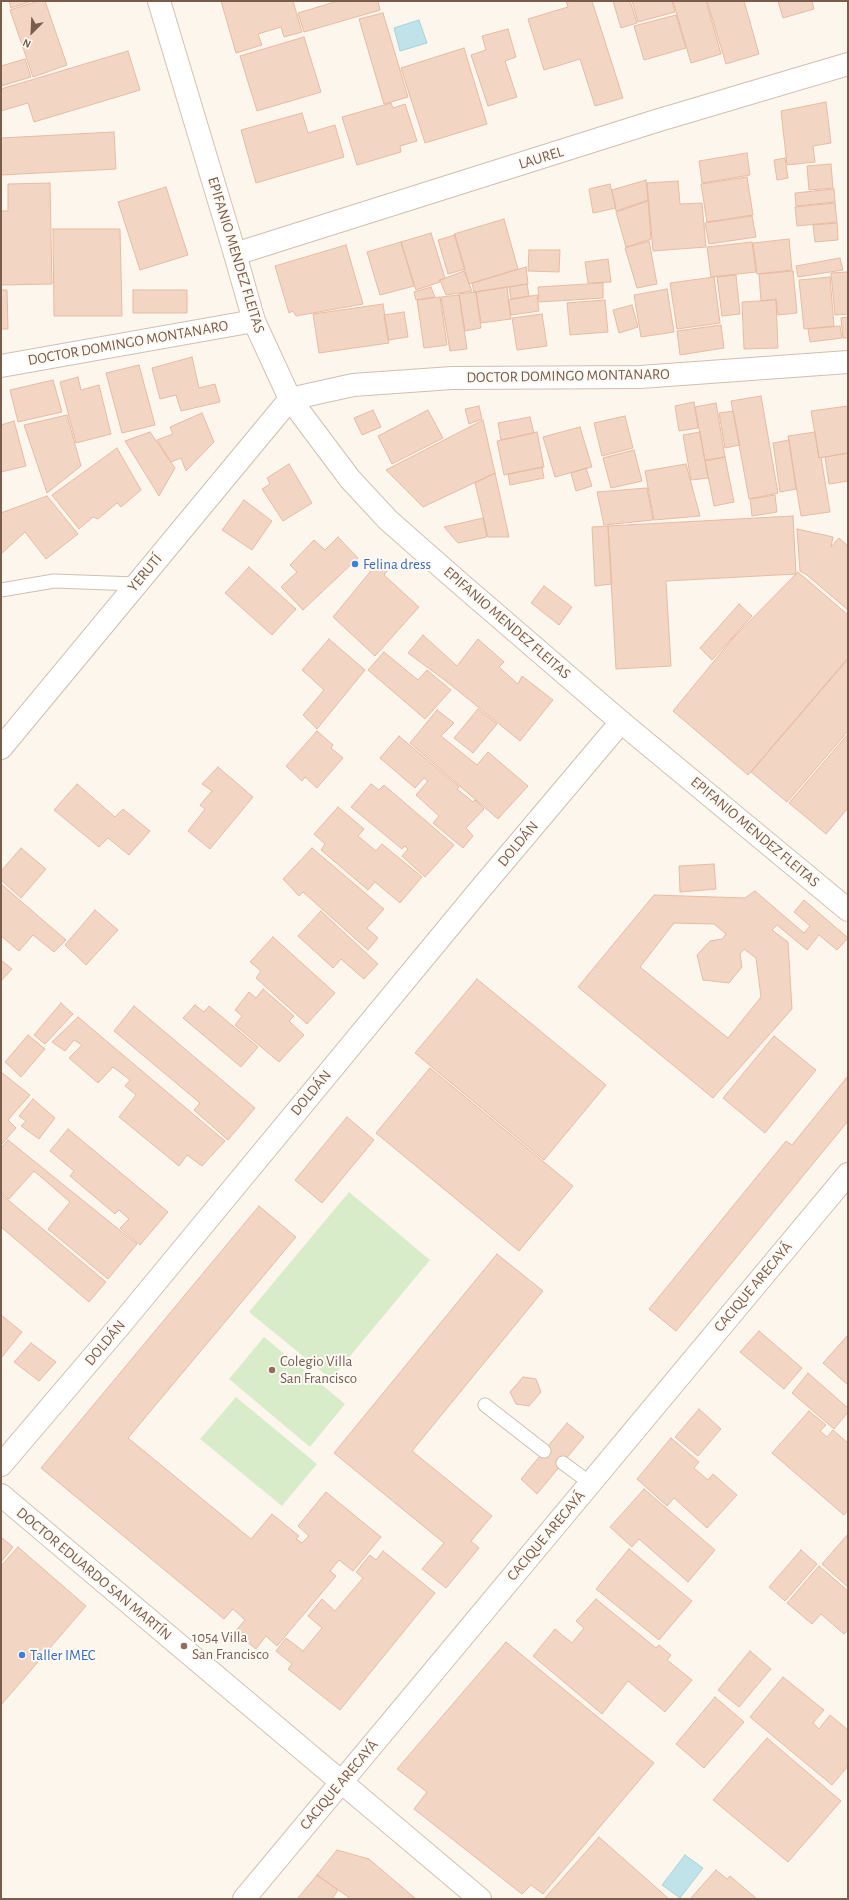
<!DOCTYPE html>
<meta charset="utf-8">
<style>
body{margin:0}
#map{position:relative;width:849px;height:1900px;overflow:hidden;background:#fdf6ec;font-family:"Alegreya Sans",sans-serif}
canvas{display:block}
.frame{position:absolute;inset:0;border:2px solid #7a5c4d;pointer-events:none}
.north{position:absolute;left:12px;top:12px;width:40px;height:40px;-webkit-text-stroke:3px #fffaf3;paint-order:stroke;rotate:204deg;font-size:11px;font-weight:700;line-height:16px;text-align:center;color:#7a5c4d}
.north::after{content:'';display:block;margin:auto;width:14px;height:18px;background:#7a5c4d;clip-path:polygon(50% 0,100% 100%,50% 72%,0 100%)}
</style>
<div id="map">
<canvas width="849" height="1900"></canvas>
<div class="frame"></div>
<div class="north">N</div>
</div>
<script>
const ctx = document.querySelector('canvas').getContext('2d');
ctx.lineJoin = 'round';
function fillPath(path, color) { ctx.fillStyle = color; ctx.fill(path, 'evenodd'); }
const poly = rows => new Path2D(rows.map(r => 'M' + r).join(''));
function strokePath(path, color, width, dash) { ctx.strokeStyle = color; ctx.lineWidth = width; ctx.lineCap = dash ? 'butt' : 'round'; ctx.setLineDash(dash || []); ctx.stroke(path); }
function label(font, color, halo, rows, align = 'center') {
  ctx.font = font + ' "Alegreya Sans",sans-serif'; ctx.lineWidth = 4; ctx.setLineDash([]); ctx.textBaseline = 'middle'; ctx.strokeStyle = halo; ctx.fillStyle = color; for (const [text, x, y, turn = 0] of rows) {
    ctx.save(); ctx.translate(x, y); ctx.rotate((+turn || 0) * Math.PI / 180); ctx.textAlign = isNaN(turn) ? turn : align; if (halo) ctx.strokeText(text, 0, 0); ctx.fillText(text, 0, 0); ctx.restore();
  }
}
const green = poly([
 [349,1192,430,1260,331,1379,249,1312],
 [264,1337,345,1404,310,1447,229,1379],
 [236,1397,317,1464,282,1506,200,1439]
]);
const water = poly([
 [419,20,427,43,400,51,394,28,419,20],
 [685,1855,703,1868,680,1898,662,1885,685,1855]
]);
const building = poly([
 [9,1,32,1,11,8,9,1],
 [38,1,45,1,67,65,33,77,10,10,38,1],
 [221,1,293,1,302,32,284,37,281,27,258,34,262,45,236,53,221,1],
 [338,1,378,1,380,10,304,32,298,13,338,1],
 [566,1,592,1,623,98,595,106,580,59,544,70,528,19,568,7,566,1],
 [613,1,630,1,637,23,621,28,613,1],
 [632,1,672,1,675,12,638,22,632,1],
 [673,1,706,1,721,54,691,63,673,1],
 [707,1,744,1,759,54,726,64,707,1],
 [778,1,812,1,814,9,783,18,778,1],
 [383,13,408,97,384,104,359,19,383,13],
 [676,15,686,48,644,60,634,26,676,15],
 [508,29,516,57,505,61,517,97,488,106,471,55,486,50,482,36,508,29],
 [304,37,321,92,257,111,240,56,304,37],
 [464,48,487,124,425,143,401,68,464,48],
 [128,51,140,90,34,122,28,103,1,111,1,89,128,51],
 [25,59,31,77,1,86,1,66,25,59],
 [826,102,831,143,813,146,815,162,787,165,781,111,826,102],
 [391,103,393,108,405,104,417,141,400,146,401,152,357,165,342,117,391,103],
 [302,113,308,133,335,125,344,157,256,183,241,130,302,113],
 [114,132,116,169,1,175,1,138,114,132],
 [747,153,750,175,702,183,699,161,747,153],
 [785,158,788,178,777,180,774,160,785,158],
 [831,164,833,188,809,190,807,166,831,164],
 [747,177,753,215,707,222,701,184,747,177],
 [646,180,648,200,616,211,612,190,646,180],
 [678,181,680,204,702,203,706,247,653,251,647,183,678,181],
 [50,183,52,284,1,285,1,211,8,211,8,184,50,183],
 [610,184,616,208,593,213,589,189,610,184],
 [166,187,188,255,140,270,118,202,166,187],
 [834,189,835,202,796,206,795,193,834,189],
 [648,201,651,239,626,247,616,212,648,201],
 [835,203,837,222,797,226,795,207,835,203],
 [752,216,756,237,709,244,705,223,752,216],
 [504,219,518,269,469,284,454,234,504,219],
 [837,223,838,240,815,242,813,225,837,223],
 [53,229,120,229,122,316,54,316,53,229],
 [431,233,445,278,439,280,440,282,416,290,401,242,431,233],
 [455,235,465,269,448,274,438,240,455,235],
 [789,239,792,270,757,274,753,243,789,239],
 [649,241,657,284,637,288,625,248,649,241],
 [401,242,414,286,380,295,367,252,401,242],
 [752,242,756,272,711,277,707,247,752,242],
 [346,245,363,304,296,316,293,311,289,313,275,266,346,245],
 [529,250,560,250,559,272,528,271,529,250],
 [840,258,843,270,798,277,796,266,840,258],
 [608,259,611,282,588,283,585,262,608,259],
 [526,267,528,284,474,292,472,283,526,267],
 [464,271,472,291,446,295,440,280,464,271],
 [793,271,797,313,778,315,776,299,761,301,759,274,793,271],
 [848,272,848,314,835,315,831,273,848,272],
 [736,275,740,314,722,316,717,277,736,275],
 [714,277,720,323,677,329,670,283,714,277],
 [830,277,834,326,804,329,799,280,830,277],
 [603,283,603,298,539,302,538,287,603,283],
 [527,284,529,296,511,299,509,287,527,284],
 [431,287,435,297,416,300,414,292,431,287],
 [507,287,511,319,481,323,476,292,507,287],
 [667,289,674,332,641,337,634,295,667,289],
 [1,290,7,290,8,329,1,329,1,290],
 [133,290,187,290,187,313,133,313,133,290],
 [476,292,481,328,465,331,459,294,476,292],
 [459,295,467,349,450,351,441,297,459,295],
 [537,295,539,311,511,315,508,300,537,295],
 [440,297,447,345,424,348,417,300,440,297],
 [605,300,608,332,570,335,567,303,605,300],
 [776,300,778,348,744,349,742,302,776,300],
 [383,304,389,343,319,353,313,314,383,304],
 [632,305,638,327,619,333,613,310,632,305],
 [404,312,408,337,388,340,384,315,404,312],
 [542,314,547,346,517,350,512,318,542,314],
 [848,317,848,338,843,338,841,318,848,317],
 [721,325,724,348,680,355,677,331,721,325],
 [840,326,842,338,810,342,808,329,840,326],
 [192,357,199,388,215,384,220,402,181,411,176,395,160,399,152,368,192,357],
 [139,365,155,425,122,433,106,373,139,365],
 [78,377,81,390,99,385,111,434,76,443,60,382,78,377],
 [53,380,62,412,18,422,10,390,53,380],
 [761,396,778,493,749,499,731,401,761,396],
 [694,402,698,428,679,431,675,406,694,402],
 [716,403,725,457,705,461,695,407,716,403],
 [479,406,482,419,469,424,465,409,479,406],
 [848,406,848,453,819,458,811,411,848,406],
 [373,410,381,427,362,435,354,418,373,410],
 [428,410,443,438,392,464,378,436,428,410],
 [733,411,740,445,725,448,719,413,733,411],
 [202,413,214,442,186,471,181,458,171,462,157,440,173,434,170,427,202,413],
 [67,415,81,466,47,493,24,425,67,415],
 [625,416,633,448,602,456,594,423,625,416],
 [530,417,534,433,501,440,498,423,530,417],
 [483,420,495,473,423,507,386,470,483,420],
 [14,421,26,466,1,472,1,425,14,421],
 [580,427,592,467,555,477,543,437,580,427],
 [150,432,175,468,159,496,125,441,150,432],
 [537,432,544,467,504,475,497,441,537,432],
 [700,432,708,478,691,480,683,435,700,432],
 [815,432,819,458,821,457,830,512,801,516,788,436,815,432],
 [789,440,796,489,780,492,773,443,789,440],
 [117,448,141,490,121,507,117,503,98,519,93,517,79,529,52,495,117,448],
 [634,450,642,481,611,488,603,458,634,450],
 [848,453,848,481,829,484,825,457,848,453],
 [725,457,734,502,714,506,705,460,725,457],
 [289,464,312,503,283,521,262,489,270,484,267,478,289,464],
 [686,464,700,516,654,520,645,471,686,464],
 [542,467,544,478,510,485,508,474,542,467],
 [586,468,592,486,576,491,571,473,586,468],
 [495,473,509,537,488,537,475,483,495,473],
 [647,488,653,520,604,525,597,492,647,488],
 [775,495,777,512,752,516,750,499,775,495],
 [47,496,78,534,46,559,25,532,1,554,1,513,47,496],
 [244,500,272,521,252,550,222,530,244,500],
 [793,516,796,574,666,581,671,666,616,669,608,526,793,516],
 [483,518,487,537,458,543,444,527,483,518],
 [608,526,612,584,595,586,592,527,608,526],
 [797,529,833,537,831,547,839,538,848,546,848,610,807,575,800,571,797,529],
 [338,537,358,558,303,610,281,587,297,572,290,565,314,540,325,550,338,537],
 [379,561,388,570,384,575,419,607,375,656,333,617,379,561],
 [249,567,296,609,272,635,225,593,249,567],
 [798,572,848,615,848,658,748,775,673,711,733,638,798,572],
 [544,586,572,607,559,625,531,603,544,586],
 [739,604,752,616,712,660,700,648,739,604],
 [423,635,457,666,478,639,504,662,499,667,518,684,522,676,553,700,520,741,446,681,408,653,423,635],
 [329,639,365,670,317,729,303,715,324,690,302,670,329,639],
 [384,652,418,680,427,670,451,690,425,719,368,670,384,652],
 [848,659,848,731,787,802,751,772,848,659],
 [478,709,497,724,473,753,454,738,478,709],
 [437,710,454,723,441,736,477,765,488,752,528,786,498,819,410,743,437,710],
 [317,731,333,745,331,748,343,758,317,788,305,777,302,781,286,766,317,731],
 [848,734,848,808,826,834,789,803,848,734],
 [399,736,459,787,457,789,473,802,475,800,484,809,466,828,473,836,463,848,433,823,439,816,416,795,428,781,424,778,415,788,380,758,399,736],
 [218,767,253,797,210,849,188,831,205,809,200,805,212,791,202,784,218,767],
 [77,784,115,817,123,809,150,831,129,855,108,838,99,847,54,810,77,784],
 [371,784,379,790,384,785,454,845,425,877,402,856,408,849,405,846,402,849,351,807,371,784],
 [338,807,364,829,358,836,376,851,382,844,422,877,400,903,375,882,368,890,321,850,325,844,314,834,338,807],
 [21,848,46,869,21,898,1,880,1,871,21,848],
 [312,848,384,909,367,928,378,938,368,950,303,892,299,896,283,879,312,848],
 [714,864,716,889,680,892,679,866,714,864],
 [1,884,66,940,54,952,33,935,19,951,1,936,1,884],
 [755,891,804,933,810,926,794,912,804,900,848,938,837,950,819,935,807,950,777,925,772,930,788,942,792,1009,713,1098,578,987,654,895,745,898,755,891],
 [674,923,714,924,726,934,722,939,710,941,697,955,703,980,729,983,742,967,740,954,744,949,756,958,761,997,728,1038,640,967,674,923],
 [95,910,118,930,86,965,65,945,95,910],
 [321,911,378,964,364,979,341,959,333,968,298,936,321,911],
 [273,937,335,993,307,1024,256,978,261,971,250,962,273,937],
 [1,960,12,969,1,981,1,960],
 [477,979,606,1085,544,1160,415,1053,477,979],
 [263,989,294,1016,289,1021,304,1035,279,1062,235,1025,242,1016,235,1010,249,992,256,998,263,989],
 [61,1003,73,1014,45,1044,34,1035,61,1003],
 [195,1005,204,1012,209,1006,258,1047,241,1067,183,1018,195,1005],
 [134,1006,255,1108,228,1140,194,1110,200,1103,114,1031,134,1006],
 [78,1017,225,1141,202,1166,187,1155,179,1166,119,1117,136,1095,125,1086,130,1080,113,1067,98,1083,69,1058,82,1045,74,1040,65,1051,52,1042,78,1017],
 [28,1035,45,1049,21,1077,5,1062,28,1035],
 [774,1036,816,1070,765,1133,723,1098,774,1036],
 [430,1068,573,1186,519,1251,376,1133,430,1068],
 [1,1072,30,1095,8,1120,16,1128,1,1145,1,1072],
 [848,1076,848,1121,676,1331,649,1309,786,1141,792,1145,848,1076],
 [33,1099,55,1118,39,1139,21,1126,26,1121,19,1116,33,1099],
 [347,1117,374,1140,322,1203,295,1180,347,1117],
 [68,1129,168,1212,140,1245,120,1228,129,1219,119,1210,115,1214,70,1176,74,1171,50,1151,68,1129],
 [8,1140,137,1244,108,1279,48,1229,70,1202,34,1171,9,1199,1,1192,1,1148,8,1140],
 [1,1194,106,1282,89,1302,1,1227,1,1194],
 [259,1206,296,1237,128,1438,251,1539,272,1514,299,1536,296,1539,302,1543,309,1536,298,1526,326,1492,381,1537,353,1571,339,1560,330,1571,336,1576,277,1646,266,1636,256,1649,235,1632,245,1620,233,1609,224,1619,41,1468,259,1206],
 [497,1254,543,1291,412,1451,492,1516,471,1541,479,1548,446,1588,422,1569,444,1543,334,1453,497,1254],
 [1,1315,22,1332,1,1358,1,1315],
 [759,1331,802,1368,784,1389,740,1352,759,1331],
 [848,1335,848,1385,823,1363,848,1335],
 [31,1343,56,1362,39,1381,14,1362,31,1343],
 [808,1373,848,1408,848,1412,834,1429,792,1393,808,1373],
 [523,1377,536,1379,541,1392,529,1406,516,1404,510,1392,523,1377],
 [699,1409,721,1429,698,1456,675,1437,699,1409],
 [809,1411,826,1425,820,1431,827,1437,833,1430,848,1443,848,1510,844,1515,772,1453,809,1411],
 [567,1423,584,1437,537,1494,521,1479,567,1423],
 [671,1438,699,1462,694,1468,708,1480,713,1474,737,1495,707,1528,674,1498,667,1506,637,1479,671,1438],
 [644,1489,715,1550,688,1582,639,1539,632,1547,610,1527,644,1489],
 [848,1534,848,1587,822,1564,848,1534],
 [1,1537,13,1547,1,1562,1,1537],
 [18,1547,86,1606,1,1705,1,1566,18,1547],
 [629,1549,692,1601,659,1640,596,1589,629,1549],
 [801,1550,817,1564,785,1601,769,1587,801,1550],
 [383,1551,435,1593,340,1710,288,1669,292,1664,276,1651,286,1638,303,1651,322,1628,308,1616,322,1599,335,1611,363,1578,356,1572,370,1555,376,1560,383,1551],
 [819,1566,848,1591,848,1630,844,1634,821,1614,812,1624,787,1603,819,1566],
 [596,1599,656,1648,659,1645,671,1655,667,1660,692,1680,665,1712,628,1681,602,1714,533,1656,555,1629,572,1643,584,1628,576,1621,596,1599],
 [506,1642,654,1763,543,1894,531,1885,522,1894,414,1809,427,1792,397,1769,506,1642],
 [750,1651,771,1669,739,1707,718,1690,750,1651],
 [783,1677,824,1710,813,1723,819,1729,830,1715,848,1730,848,1766,832,1785,750,1717,783,1677],
 [715,1697,744,1722,704,1768,676,1744,715,1697],
 [767,1738,841,1801,788,1862,713,1800,767,1738],
 [599,1837,669,1899,544,1899,599,1837],
 [337,1850,369,1859,416,1899,351,1899,317,1875,337,1850],
 [716,1870,727,1879,730,1876,757,1899,690,1899,716,1870],
 [317,1875,338,1890,332,1899,297,1899,317,1875]
]);
const lane = poly([
 [1,590,54,581,136,584],
 [485,1405,544,1451],
 [563,1463,590,1483]
]);
const street = poly([
 [235,254,656,121,848,64],
 [1,366,254,321],
 [1,748,290,399,353,385,452,378,640,377,848,362],
 [1,1465,122,1323,477,893,621,722]
]);
const secondary = poly([
 [159,1,235,254,254,321,290,399,350,479,388,520,455,579,621,722,848,910],
 [1,1495,480,1899],
 [244,1899,848,1174]
]);
const markers = [
 [355,564,4,"#3f7fe0"],
 [272,1370,4,"#8d6e63"],
 [184,1646,4,"#8d6e63"],
 [22,1655,4,"#3f7fe0"]
];
const streetNames = [
 ["LAUREL",541,158,-17],
 ["EPIFANIO MENDEZ FLEITAS",236,255,73],
 ["DOCTOR DOMINGO MONTANARO",128,343,-10],
 ["DOCTOR DOMINGO MONTANARO",568,376,-1],
 ["YERUTÍ",145,573,-50],
 ["EPIFANIO MENDEZ FLEITAS",507,623,41],
 ["EPIFANIO MENDEZ FLEITAS",755,832,40],
 ["DOLDÁN",518,844,-50],
 ["DOLDÁN",311,1093,-50],
 ["CACIQUE ARECAYÁ",753,1287,-50],
 ["DOLDÁN",105,1343,-50],
 ["CACIQUE ARECAYÁ",546,1536,-50],
 ["DOCTOR EDUARDO SAN MARTÍN",94,1574,40],
 ["CACIQUE ARECAYÁ",339,1785,-50]
];
const shopNames = [
 ["Felina dress",363,564],
 ["Taller IMEC",30,1655]
];
const educationNames = [
 ["Colegio Villa",280,1361],
 ["San Francisco",280,1378],
 ["1054 Villa",192,1637],
 ["San Francisco",192,1654]
];
fillPath(green, '#d8ecc9');
fillPath(water, '#bfe3e8');
strokePath(water, '#a5d3da', 1);
fillPath(building, '#f3d5c3');
strokePath(building, '#e6bba3', 1);
strokePath(lane, '#d1beb0', 15);
strokePath(street, '#d1beb0', 24);
strokePath(secondary, '#d6c0b0', 24);
strokePath(lane, '#fff', 13);
strokePath(street, '#fff', 22);
strokePath(secondary, '#fff', 22);
for (const [x, y, r, color] of markers) { const dot = new Path2D(); dot.arc(x, y, r, 0, 2 * Math.PI); ctx.fillStyle = color; ctx.fill(dot); strokePath(dot, '#fffaf3', 1.5); }
label('15px', '#7a5c4d', '#fffaf3', streetNames);
label('15px', '#366cbe', '#fffaf3', shopNames, 'left');
label('15px', '#785e54', '#fffaf3', educationNames, 'left');
</script>
